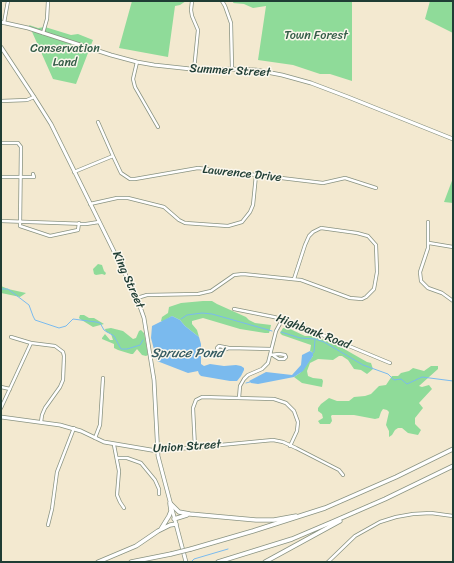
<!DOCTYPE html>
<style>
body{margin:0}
#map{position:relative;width:454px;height:563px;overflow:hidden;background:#f3e9d0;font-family:Sriracha,sans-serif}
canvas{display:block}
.frame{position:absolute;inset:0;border:2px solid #1f3d34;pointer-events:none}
</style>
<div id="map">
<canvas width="454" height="563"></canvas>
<div class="frame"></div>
</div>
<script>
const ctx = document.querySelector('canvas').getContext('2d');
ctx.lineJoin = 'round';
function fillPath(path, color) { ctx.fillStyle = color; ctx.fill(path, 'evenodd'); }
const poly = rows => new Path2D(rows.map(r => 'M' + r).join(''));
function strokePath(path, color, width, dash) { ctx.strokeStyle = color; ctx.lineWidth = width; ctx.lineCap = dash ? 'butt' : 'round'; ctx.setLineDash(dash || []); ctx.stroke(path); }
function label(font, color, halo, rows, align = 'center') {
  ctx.font = font + ' Sriracha,sans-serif'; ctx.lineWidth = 3; ctx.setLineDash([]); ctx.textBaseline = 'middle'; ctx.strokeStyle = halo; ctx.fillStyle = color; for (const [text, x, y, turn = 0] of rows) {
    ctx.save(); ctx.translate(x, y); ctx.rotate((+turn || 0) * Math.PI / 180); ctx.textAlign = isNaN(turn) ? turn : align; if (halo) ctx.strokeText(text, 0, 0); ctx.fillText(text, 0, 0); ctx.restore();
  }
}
const green = poly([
 [132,1,186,1,180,5,175,6,168,57,119,48],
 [234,1,352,1,352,81,330,74,320,74,293,65,258,60,266,6,253,8,244,4,233,3],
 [430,1,453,1,453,33,425,19],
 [29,25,38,28,45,27,71,35,78,34,93,40,76,84,53,79],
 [453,178,453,203,444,202],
 [98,264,102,265,104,271,106,273,105,275,102,274,96,275,94,274,93,269],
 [1,286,8,289,26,293,20,297,6,294,1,293],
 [203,301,212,301,217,304,246,317,249,320,255,323,271,325,270,330,269,333,265,333,240,329,203,318,192,321,192,324,197,330,199,337,185,326,180,320,172,316,164,321,161,321,162,317,168,313,169,307,181,303],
 [80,315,84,315,89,318,94,318,104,324,93,327,80,319,79,318],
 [111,328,123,331,133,339,136,338,139,331,141,330,144,333,145,338,148,355,146,356,142,355,137,349,133,354,131,354,118,350,114,348,114,344,102,339,102,338,105,334,110,340,113,340,111,334,106,332,105,329],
 [283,328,290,329,305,336,314,336,339,346,367,362,371,363,373,369,367,374,361,370,354,369,348,360,342,356,339,356,333,360,318,359,310,363,307,371,308,376,313,378,322,379,323,381,322,387,302,383,294,377,300,373,313,356,312,352,310,351,311,345,282,335,280,333],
 [431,366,438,366,438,369,419,386,422,387,429,385,432,389,419,403,423,408,415,418,415,424,421,430,418,435,408,433,402,428,398,428,395,430,392,435,389,437,389,431,386,425,389,412,387,410,383,409,381,412,379,418,375,419,354,415,332,415,331,416,332,421,330,424,320,424,318,421,323,418,322,414,318,411,318,408,321,404,329,398,337,401,349,401,354,397,365,396,371,394,379,386,386,385,392,376,398,376,401,373,409,371,413,368,424,371]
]);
const water = poly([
 [172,316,180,320,185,326,199,337,201,344,201,364,204,366,210,364,224,366,236,365,241,366,244,368,244,370,241,376,237,381,230,381,201,376,199,374,198,371,188,373,157,361,151,338,152,326],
 [310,351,313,353,313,356,303,371,294,377,258,384,251,383,249,381,266,372,292,375,301,365,302,355]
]);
const stream = poly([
 [1,289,8,289,29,305,33,316,35,320,59,328,66,326,73,319,96,322,100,323,104,330,114,336,121,349,127,349,140,345,143,340],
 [181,319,187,315,202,313,212,314,272,331],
 [281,332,300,338,315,339,324,342,363,365,388,374,394,380,401,379,407,384,422,377,453,381],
 [312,354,314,352,315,340],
 [246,383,250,382],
 [191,562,194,559,228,549]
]);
const minor = poly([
 [192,1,191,10,192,16,198,30,194,70],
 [222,1,225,6,231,23,232,69],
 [4,23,8,1],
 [43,33,47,19,48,1],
 [137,62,133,79,135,87,158,127],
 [1,101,27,100,34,97],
 [98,122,113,156],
 [1,143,18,143,21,147,20,226,50,236,78,230,79,223],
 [74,172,113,156,121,173,130,179,135,179,198,168,323,183,345,178,376,188],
 [1,177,34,177,33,174],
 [90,204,117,198,128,198,164,207,179,220,185,223,228,226,242,222,250,212,253,205,256,175],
 [1,221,86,224,99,222],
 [428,222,428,248,420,272,421,281,428,288,442,293,453,301],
 [429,243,453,247],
 [137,298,147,295,198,294,211,291,234,275,243,274,301,280,350,298,362,299,366,297,374,289,377,272,376,245,368,236,357,233,321,228,313,232,309,236,305,245,294,279],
 [234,309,274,317,291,322,390,363],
 [11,337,31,343,55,346,63,352,64,356,63,380,60,387,45,408,42,415,41,422],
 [229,348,219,346,217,348,218,350,223,350,229,348,271,349],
 [270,355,279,354,285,355,286,357,284,359,279,359,274,356],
 [1,387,10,389],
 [239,398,240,386,244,379,248,375,262,369,268,363,276,331,282,320],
 [1,408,31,343],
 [95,438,100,425,103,378],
 [114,445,119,471,117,495,120,502,124,508],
 [195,448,193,408,196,400,202,397,274,399,286,403,294,411,298,422,297,431,290,446],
 [157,451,273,440,283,442,296,448,339,470,343,475],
 [117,458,127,458,141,463,155,480,159,489,159,494],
 [48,525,52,509,57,472,74,428],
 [328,562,355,536,380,522,396,517,413,514,431,513,453,516]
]);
const major = poly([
 [1,22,28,28,111,55,137,62,154,65,200,70,232,69,256,70,282,75,311,83,348,97,453,139],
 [1,47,34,97,51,124,137,298,144,318,154,380,158,456,186,562],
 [1,417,60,425,81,431,104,442,157,451]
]);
const highway = poly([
 [170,503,179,512,190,514,256,520,274,520,296,516],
 [174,519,187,515],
 [161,529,169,516,171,511,170,504],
 [191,549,253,531,325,508,396,477,453,449],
 [98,562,136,546,158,531,170,525,176,524],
 [131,562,171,554],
 [218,562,292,539,332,522,385,499,453,466],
 [265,562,340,521]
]);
const highwayBridge = poly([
 [171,554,191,549]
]);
const parkNames = [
 ["Town Forest",316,36],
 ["Conservation",65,49],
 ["Land",65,63]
];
const streetNames = [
 ["Summer Street",230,71,3],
 ["Lawrence Drive",242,174,6],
 ["King Street",128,280,66],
 ["Highbank Road",313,332,21],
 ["Union Street",187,447,-4]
];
const waterNames = [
 ["Spruce Pond",187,354]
];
fillPath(green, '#8fdb99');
fillPath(water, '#7abaee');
strokePath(stream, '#7abaee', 1);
strokePath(minor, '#899382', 4);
strokePath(major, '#899382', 4.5);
strokePath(highway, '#899382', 5);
strokePath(minor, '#fff', 2.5);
strokePath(major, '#fff', 3);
strokePath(highway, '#fff', 3.5);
strokePath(highwayBridge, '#899382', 5, []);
strokePath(highwayBridge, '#fff', 3.5);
label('12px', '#355d48', '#fbf7ec', parkNames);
label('12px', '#1f3d34', '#fbf7ec', streetNames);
label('italic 13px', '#365c62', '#fbf7ec', waterNames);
</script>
